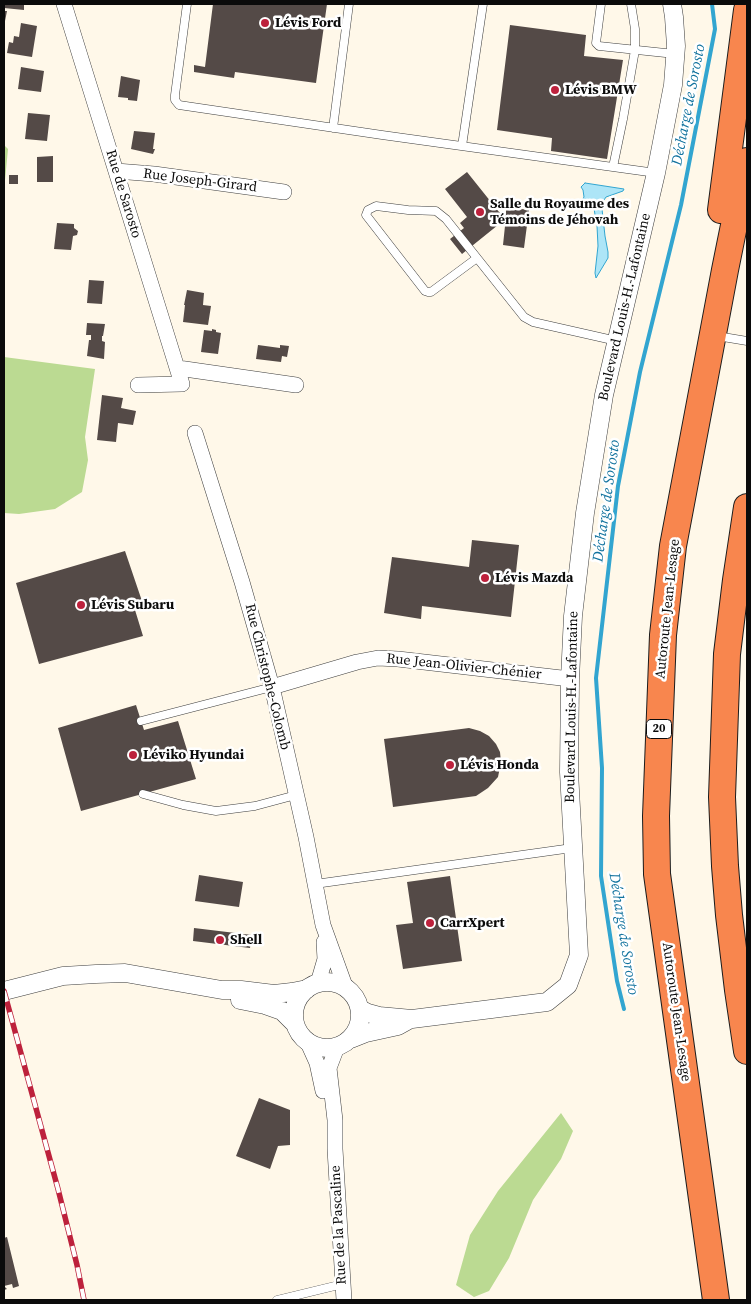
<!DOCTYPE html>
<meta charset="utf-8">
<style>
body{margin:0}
#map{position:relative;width:751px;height:1304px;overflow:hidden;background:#fff8e9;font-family:"Source Serif 4",serif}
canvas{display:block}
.frame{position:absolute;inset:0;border:5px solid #0b0b0b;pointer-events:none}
</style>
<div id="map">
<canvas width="751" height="1304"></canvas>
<div class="frame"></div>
</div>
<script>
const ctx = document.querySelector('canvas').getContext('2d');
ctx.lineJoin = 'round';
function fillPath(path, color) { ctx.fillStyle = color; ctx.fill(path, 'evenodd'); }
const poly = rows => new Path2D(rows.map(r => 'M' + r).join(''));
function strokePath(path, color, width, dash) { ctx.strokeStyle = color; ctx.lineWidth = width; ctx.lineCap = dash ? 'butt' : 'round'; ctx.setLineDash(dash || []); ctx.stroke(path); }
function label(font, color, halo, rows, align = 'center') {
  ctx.font = font + ' "Source Serif 4",serif'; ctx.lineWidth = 5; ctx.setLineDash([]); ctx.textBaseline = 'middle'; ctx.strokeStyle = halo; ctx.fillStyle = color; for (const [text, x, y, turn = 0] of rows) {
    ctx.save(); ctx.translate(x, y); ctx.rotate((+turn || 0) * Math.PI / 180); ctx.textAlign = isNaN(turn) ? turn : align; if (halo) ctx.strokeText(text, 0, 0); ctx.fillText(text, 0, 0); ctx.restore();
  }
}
const forest = poly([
 [4,145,8,149,4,191],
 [4,357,95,369,85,437,88,460,82,492,55,509,19,514,4,513],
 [561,1113,573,1131,561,1159,533,1200,509,1258,489,1291,474,1297,456,1285,470,1235,498,1191]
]);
const water = poly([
 [585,183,624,189,623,191,606,197,604,200,602,209,605,236,608,252,608,258,596,278,595,273,598,246,597,226,593,203,590,203,578,207,584,197,583,190,581,187,585,183]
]);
const stream = poly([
 [624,1009,617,981,601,876,602,768,596,678,618,486,640,372,681,205,715,29,712,4]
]);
const building = poly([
 [4,4,24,4,24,10,4,8],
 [213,4,327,4,316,83,235,72,234,78,194,72,194,65,205,67],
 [4,11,7,11,5,21,4,21],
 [21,23,37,26,32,57,7,53,9,42,13,43,14,36,19,37],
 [510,25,586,35,584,56,623,60,607,159,551,151,552,138,497,130],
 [21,67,44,71,41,92,18,89],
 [121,76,140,80,137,101,128,100,128,98,118,97],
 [28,113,50,115,47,141,25,139],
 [134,131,155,133,153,149,155,149,153,154,131,149],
 [53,156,53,182,37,182,37,157],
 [467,172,499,212,506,213,506,207,529,210,524,248,503,245,505,226,498,225,462,254,450,239,464,228,460,223,467,217,445,189],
 [9,175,18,175,18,184,9,184],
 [57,223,74,224,74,228,78,231,77,235,73,236,71,250,54,249],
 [89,280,104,281,102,304,87,303],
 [187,290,204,293,203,305,211,306,208,325,183,322,185,305,184,305],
 [87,323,105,324,103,336,102,336,102,341,105,342,104,359,87,356,89,340,91,340,91,335,86,335],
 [212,329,216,330,216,332,221,333,218,354,201,352,204,330,212,331],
 [258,345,280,348,280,345,289,346,287,357,282,356,281,362,256,359],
 [102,395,123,398,121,408,136,411,133,425,118,423,116,442,97,440],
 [472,540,519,545,511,617,422,606,421,619,384,613,392,557,469,567],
 [125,551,144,607,135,610,143,636,39,664,16,583],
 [136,705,144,730,178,721,196,779,81,811,58,728],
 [469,728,480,731,489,736,496,744,500,752,501,762,498,777,488,788,476,796,393,807,384,739],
 [199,875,243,882,239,907,195,901],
 [450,876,462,961,403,969,396,925,413,923,407,882],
 [194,928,252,935,250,948,193,941],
 [259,1098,290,1110,290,1145,278,1146,270,1169,236,1156],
 [7,1237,19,1286,13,1288,12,1284,4,1286,7,1289,4,1290,4,1238]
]);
const service = poly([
 [187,4,175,95,175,100,179,105,382,135,656,173],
 [601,4,596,43,599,46,675,54],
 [333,128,349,4],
 [462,146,483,4],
 [613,167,623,119,635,50,635,29,631,4],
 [477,258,431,292,428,292,425,291,366,215,368,210,376,206,408,210,436,211,446,219,524,317,533,322,617,341],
 [717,336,747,341],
 [141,721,272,687],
 [143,794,183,805,216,811,255,806,296,795],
 [315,884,572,848],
 [277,1300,343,1284]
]);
const minor = poly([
 [64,4,182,384,138,385],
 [116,171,154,174,284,192],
 [178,368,296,385],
 [195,433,242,582,272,687,306,837,323,925,345,986],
 [272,687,357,662,378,658,398,659,570,679],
 [318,983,325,959,324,942],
 [308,1043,317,1063,323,1091],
 [337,1047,329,1068,335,1120,335,1149,344,1300]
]);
const tertiary = poly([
 '294 1015a33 33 0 1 1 66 0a33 33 0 1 1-66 0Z',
 [4,991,63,976,96,974,125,973,222,990,241,990,274,994,292,992,307,989],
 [240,1000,265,1005,282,1011,295,1024],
 [360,1009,368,1013,379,1016,412,1019,547,1002,568,985,579,955,569,772,570,679,573,616,585,513,604,395,656,173,673,85,676,46,674,17,672,4],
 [351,1039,366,1033,398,1026,407,1021]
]);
const motorway = poly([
 [721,210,747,10],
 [747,507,736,580,727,654,722,797,725,866,729,915,738,990,747,1051],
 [716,1300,657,874,656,816,663,635,673,546,725,270,747,161]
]);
const rail = poly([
 [4,991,58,1189,77,1265,84,1300]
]);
const markers = [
 [265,23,5,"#bd213c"],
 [555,90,5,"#bd213c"],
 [480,212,5,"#bd213c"],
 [485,578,5,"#bd213c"],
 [81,605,5,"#bd213c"],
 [133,755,5,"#bd213c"],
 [450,765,5,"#bd213c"],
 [430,923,5,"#bd213c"],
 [220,940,5,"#bd213c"]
];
const shields = [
 [659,729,25]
];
const shieldNames = [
 ["20",659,729]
];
const poiNames = [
 ["Lévis Ford",275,23],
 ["Lévis BMW",565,90],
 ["Salle du Royaume des",490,204],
 ["Témoins de Jéhovah",490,220],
 ["Lévis Mazda",495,578],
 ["Lévis Subaru",91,605],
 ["Léviko Hyundai",143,755],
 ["Lévis Honda",460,765],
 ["CarrXpert",440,923],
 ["Shell",230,940]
];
const streetNames = [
 ["Rue Joseph-Girard",200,181,7],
 ["Rue de Sarosto",123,194,73],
 ["Boulevard Louis-H.-Lafontaine",625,307,-77],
 ["Autoroute Jean-Lesage",668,609,-84],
 ["Rue Jean-Olivier-Chénier",464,667,6],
 ["Rue Christophe-Colomb",267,677,76],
 ["Boulevard Louis-H.-Lafontaine",572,707,-89],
 ["Autoroute Jean-Lesage",676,1012,82],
 ["Rue de la Pascaline",339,1225,-93]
];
const waterNames = [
 ["Décharge de Sorosto",689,105,-79],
 ["Décharge de Sorosto",607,501,-82],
 ["Décharge de Sorosto",623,934,81]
];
fillPath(forest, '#bbda92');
fillPath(water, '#ade5f7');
strokePath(water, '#32a5d0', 1);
strokePath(stream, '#32a5d0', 4);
fillPath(building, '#544a47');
strokePath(service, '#3e3e3e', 9);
strokePath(minor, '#3e3e3e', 16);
strokePath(tertiary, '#3e3e3e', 19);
strokePath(motorway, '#1c1c1c', 28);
strokePath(service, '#fff', 8);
strokePath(minor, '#fff', 15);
strokePath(tertiary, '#fff', 18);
strokePath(motorway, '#f8864e', 26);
strokePath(rail, '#bd213c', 5.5);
strokePath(rail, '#fff', 4, [11]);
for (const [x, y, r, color] of markers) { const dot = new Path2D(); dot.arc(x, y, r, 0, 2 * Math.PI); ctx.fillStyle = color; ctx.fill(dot); strokePath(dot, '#fff', 2); }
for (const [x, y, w] of shields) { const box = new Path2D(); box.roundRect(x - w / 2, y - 9.5, w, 19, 4); ctx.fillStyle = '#fff'; ctx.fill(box); strokePath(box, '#0b0b0b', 1); }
label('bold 12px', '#0b0b0b', null, shieldNames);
label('bold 14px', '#0b0b0b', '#fff', poiNames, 'left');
label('14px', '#0b0b0b', '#fff', streetNames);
label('italic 15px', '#13739e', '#fff', waterNames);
</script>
